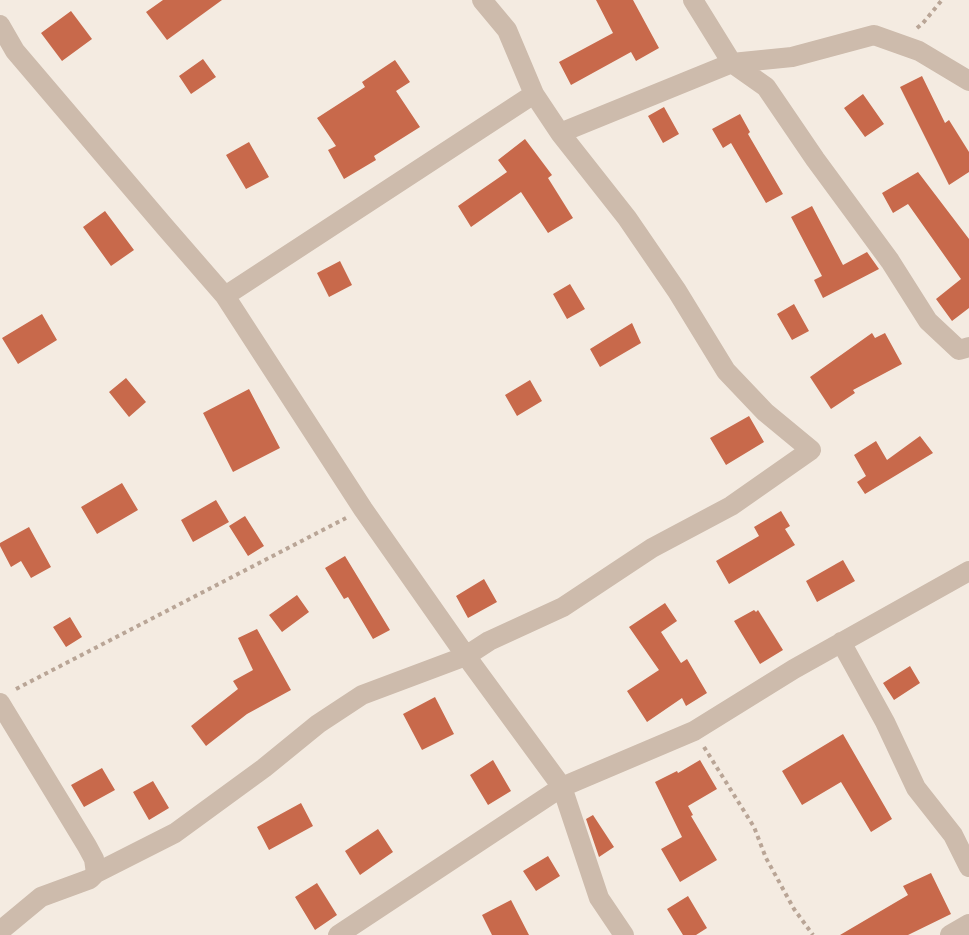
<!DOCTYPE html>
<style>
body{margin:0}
canvas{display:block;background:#f4ebe1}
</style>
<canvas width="969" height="935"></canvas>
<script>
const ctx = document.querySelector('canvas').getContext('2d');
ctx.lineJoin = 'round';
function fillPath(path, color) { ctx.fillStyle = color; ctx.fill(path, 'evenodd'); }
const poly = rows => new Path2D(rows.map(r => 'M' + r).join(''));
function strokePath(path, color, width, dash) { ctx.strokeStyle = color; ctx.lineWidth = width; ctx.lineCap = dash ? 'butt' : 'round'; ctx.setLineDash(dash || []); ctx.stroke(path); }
const building = poly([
 [163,0,222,0,167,40,146,12],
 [596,0,633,0,659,48,636,61,631,52,571,85,559,62,613,33],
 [71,11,92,39,62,61,41,33],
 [203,59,216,77,191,94,179,76],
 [395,60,410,82,396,91,420,127,374,156,376,160,344,179,328,150,336,146,317,118,365,87,362,82],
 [922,76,945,123,949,120,969,152,969,172,949,185,900,87],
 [863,94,884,124,865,137,844,108],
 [664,107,679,134,663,143,648,116],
 [740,114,750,132,748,134,783,194,766,203,731,143,723,148,712,129],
 [525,139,552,175,548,178,573,218,548,233,521,192,471,227,458,206,507,172,498,160],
 [249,142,269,177,246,189,226,155],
 [918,172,969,239,969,308,952,321,936,299,961,279,908,204,893,213,882,193],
 [812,206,843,265,867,252,879,269,823,298,814,280,822,276,791,217],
 [105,211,134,250,111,266,83,227],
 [340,261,352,285,329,297,317,273],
 [570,284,585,309,567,319,553,294],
 [794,304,809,331,792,340,777,314],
 [42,314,57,340,18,364,2,338],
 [632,323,641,343,600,367,590,349],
 [872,333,875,338,885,333,902,364,853,390,855,393,831,409,810,377],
 [126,378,146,402,129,417,109,392],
 [530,380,542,401,517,416,505,395],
 [249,389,280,448,233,472,203,413],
 [749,416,764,442,726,465,710,438],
 [920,436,933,453,865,494,857,482,866,476,854,455,876,441,887,460],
 [122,483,138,510,97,534,81,507],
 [216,500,229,522,193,542,181,520],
 [781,511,790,526,785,529,795,545,729,584,716,561,759,536,754,527],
 [245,516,264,546,248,556,229,526],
 [29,527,51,567,31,578,21,561,11,567,0,546,0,543],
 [345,556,390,630,373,639,348,597,344,599,325,568],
 [843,560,855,581,817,602,806,581],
 [484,579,497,602,468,618,456,596],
 [297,595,309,612,282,632,269,615],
 [665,603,677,621,661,632,681,663,687,659,707,693,686,706,682,698,647,722,627,691,659,670,629,627],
 [754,610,756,612,758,610,783,650,760,664,734,621],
 [70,617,82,637,66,647,53,627],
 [257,629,291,690,247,714,206,746,191,726,238,689,233,681,253,670,238,638],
 [910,666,920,683,894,700,883,683],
 [435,697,454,734,422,750,403,714],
 [843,734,892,819,871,832,841,782,802,805,782,771],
 [493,760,511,791,488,805,470,775],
 [700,760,717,789,688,806,693,815,691,816,717,860,680,882,661,849,682,837,655,782,677,771,678,773],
 [102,768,115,790,84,807,71,785],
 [153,781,169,808,149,820,133,792],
 [301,803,313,826,269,850,257,827],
 [593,815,614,847,599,857,586,819],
 [378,829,393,852,360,875,345,851],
 [548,856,560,876,536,891,523,871],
 [931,873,951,914,908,935,840,935,908,895,903,886],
 [317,883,337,915,315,930,295,897],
 [688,896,707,928,696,935,683,935,667,909],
 [511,900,529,935,492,935,482,915]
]);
const path = poly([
 [917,28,923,23,942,0],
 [16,689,346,518],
 [704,747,754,827,766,858,794,909,813,935]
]);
const minor = poly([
 [482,0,507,30,534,94],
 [0,25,15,51,165,227,225,296,363,509,466,656,562,787,599,898,624,935],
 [969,81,919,51,874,35,792,57,732,63,766,87,815,159,890,261,928,321,959,350,969,347],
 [225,296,534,94,560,133,732,63,693,0],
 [841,642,885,722,916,788,953,835,969,867],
 [0,703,87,846,94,859,96,873,90,879,41,897,0,931],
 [96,873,175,833,264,768,318,724,362,695,466,656,489,641,563,607,652,548,731,506,811,450,765,412,726,371,677,291,627,218,560,133],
 [338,935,562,787,694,731,794,669,969,571],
 [950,935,969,924]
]);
fillPath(building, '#c8694b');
strokePath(path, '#b9a596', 4, [4, 4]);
strokePath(minor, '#cdbbac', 20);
</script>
